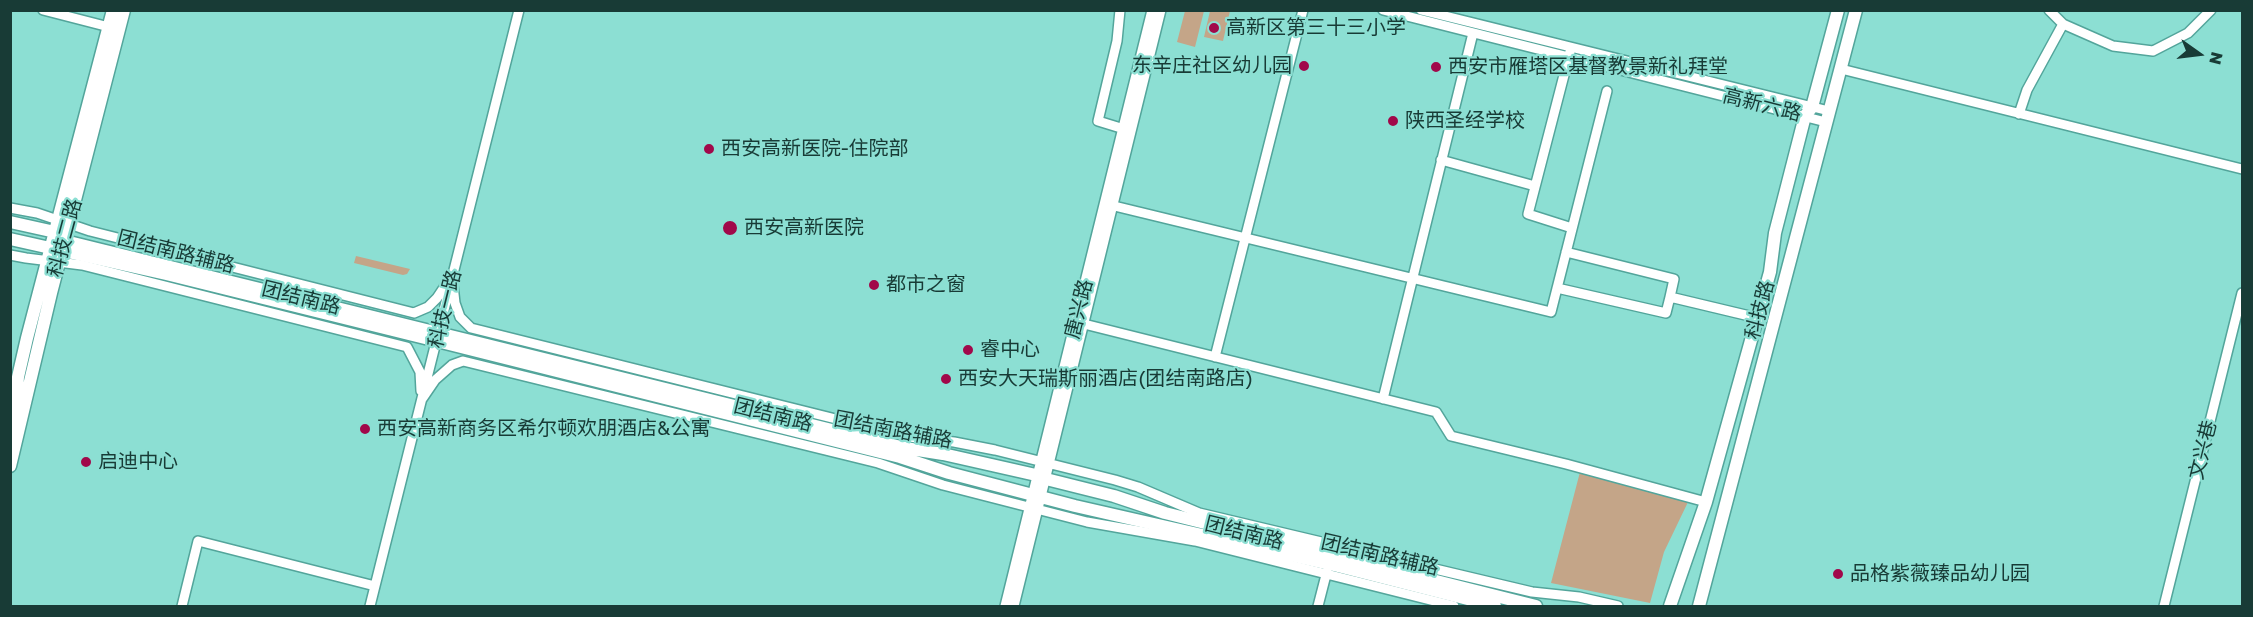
<!DOCTYPE html>
<meta charset="utf-8">
<style>
body{margin:0}
#map{position:relative;width:2253px;height:617px;overflow:hidden;background:#8cdfd3;font-family:"Golos Text",sans-serif}
canvas{display:block}
.frame{position:absolute;inset:0;border:12px solid #183b36;pointer-events:none}
.north{position:absolute;left:2169px;top:24px;width:60px;height:60px;-webkit-text-stroke:4px #8cdfd3;paint-order:stroke;rotate:104deg;font-size:16px;font-weight:700;line-height:24px;text-align:center;color:#183b36}
.north::after{content:'';display:block;margin:auto;width:21px;height:27px;background:#183b36;clip-path:polygon(50% 0,100% 100%,50% 72%,0 100%)}
</style>
<div id="map">
<canvas width="2253" height="617"></canvas>
<div class="frame"></div>
<div class="north">N</div>
</div>
<script>
const ctx = document.querySelector('canvas').getContext('2d');
ctx.lineJoin = 'round';
function fillPath(path, color) { ctx.fillStyle = color; ctx.fill(path, 'evenodd'); }
const poly = rows => new Path2D(rows.map(r => 'M' + r).join(''));
function strokePath(path, color, width, dash) { ctx.strokeStyle = color; ctx.lineWidth = width; ctx.lineCap = dash ? 'butt' : 'round'; ctx.setLineDash(dash || []); ctx.stroke(path); }
function label(font, color, halo, rows, align = 'center') {
  ctx.font = font + ' "Golos Text","Noto Sans SC",sans-serif'; ctx.lineWidth = 4.5; ctx.setLineDash([]); ctx.textBaseline = 'middle'; ctx.strokeStyle = halo; ctx.fillStyle = color; for (const [text, x, y, turn = 0] of rows) {
    ctx.save(); ctx.translate(x, y); ctx.rotate((+turn || 0) * Math.PI / 180); ctx.textAlign = isNaN(turn) ? turn : align; if (halo) ctx.strokeText(text, 0, 0); ctx.fillText(text, 0, 0); ctx.restore();
  }
}
const green = poly([
 [1185,11,1204,11,1195,47,1177,42],
 [1210,11,1230,11,1223,41,1204,37],
 [356,256,410,269,407,274,403,275,354,263],
 [1580,472,1688,502,1664,552,1650,603,1551,583]
]);
const minor = poly([
 [43,10,109,27],
 [1120,10,1117,41,1098,121,1124,129],
 [1383,10,1826,122],
 [1421,10,1829,111],
 [2049,10,2063,24,2113,46,2153,51,2188,33,2211,10],
 [1570,52,1528,214,1572,228],
 [1841,69,2242,169],
 [2019,114,2027,90,2063,24],
 [1441,160,1535,186],
 [1106,204,1551,312,1607,91],
 [10,208,37,213,90,231,414,313,428,307,437,298,449,280],
 [1566,252,1674,279,1670,297],
 [10,255,26,258,82,265,407,347,420,372,421,391],
 [452,276,455,303,460,317,471,328,908,437,954,442,995,450,1115,480,1138,487,1199,513,1532,592,1579,597,1618,606],
 [1557,288,1666,313,1670,297,1758,318],
 [1076,322,1436,412,1451,436,1566,464,1706,502],
 [1215,357,1303,10],
 [422,399,435,380,452,365,463,361,878,463,943,485,1087,522,1195,541,1454,606],
 [1383,399,1473,33],
 [182,606,198,541,375,586],
 [370,606,519,10],
 [1005,606,1152,10],
 [1014,606,1161,10],
 [1318,606,1327,571],
 [2164,606,2242,293]
]);
const major = poly([
 [10,222,55,232,65,241,905,448,943,454,1036,475,1046,479,1114,496,1165,513,1536,606],
 [10,239,166,274,437,341,900,457,949,473,1075,506,1338,566,1495,606],
 [10,426,16,403,18,377,27,338,113,10],
 [10,466,51,293,124,10],
 [1670,606,1706,502,1770,272,1775,233,1805,116,1812,107,1838,10],
 [1699,606,1856,10]
]);
const markers = [
 [1214,28,6,"#a1084a"],
 [1304,66,6,"#a1084a"],
 [1436,67,6,"#a1084a"],
 [1393,121,6,"#a1084a"],
 [709,149,6,"#a1084a"],
 [730,228,8,"#a1084a"],
 [874,285,6,"#a1084a"],
 [968,350,6,"#a1084a"],
 [946,379,6,"#a1084a"],
 [365,429,6,"#a1084a"],
 [86,462,6,"#a1084a"],
 [1838,574,6,"#a1084a"]
];
const poiNames = [
 ["高新区第三十三小学",1226,28],
 ["东辛庄社区幼儿园",1292,66,"right"],
 ["西安市雁塔区基督教景新礼拜堂",1448,67],
 ["陕西圣经学校",1405,121],
 ["西安高新医院-住院部",721,149],
 ["西安高新医院",744,228],
 ["都市之窗",886,285],
 ["睿中心",980,350],
 ["西安大天瑞斯丽酒店(团结南路店)",958,379],
 ["西安高新商务区希尔顿欢朋酒店&公寓",377,429],
 ["启迪中心",98,462],
 ["品格紫薇臻品幼儿园",1850,574]
];
const streetNames = [
 ["高新六路",1762,105,14],
 ["科技二路",65,238,-75],
 ["团结南路辅路",176,252,14],
 ["团结南路",301,298,14],
 ["科技一路",445,309,-76],
 ["唐兴路",1079,309,-76],
 ["科技路",1760,310,-75],
 ["团结南路",773,415,14],
 ["团结南路辅路",893,430,11],
 ["文兴巷",2203,450,-76],
 ["团结南路",1244,533,14],
 ["团结南路辅路",1380,555,13]
];
fillPath(green, '#c4a588');
strokePath(minor, '#53a59b', 12);
strokePath(major, '#53a59b', 15);
strokePath(minor, '#fff', 9);
strokePath(major, '#fff', 12);
for (const [x, y, r, color] of markers) { const dot = new Path2D(); dot.arc(x, y, r, 0, 2 * Math.PI); ctx.fillStyle = color; ctx.fill(dot); strokePath(dot, '#8cdfd3', 2); }
label('20px', '#183b36', '#8cdfd3', poiNames, 'left');
label('20px', '#183b36', '#8cdfd3', streetNames);
</script>
